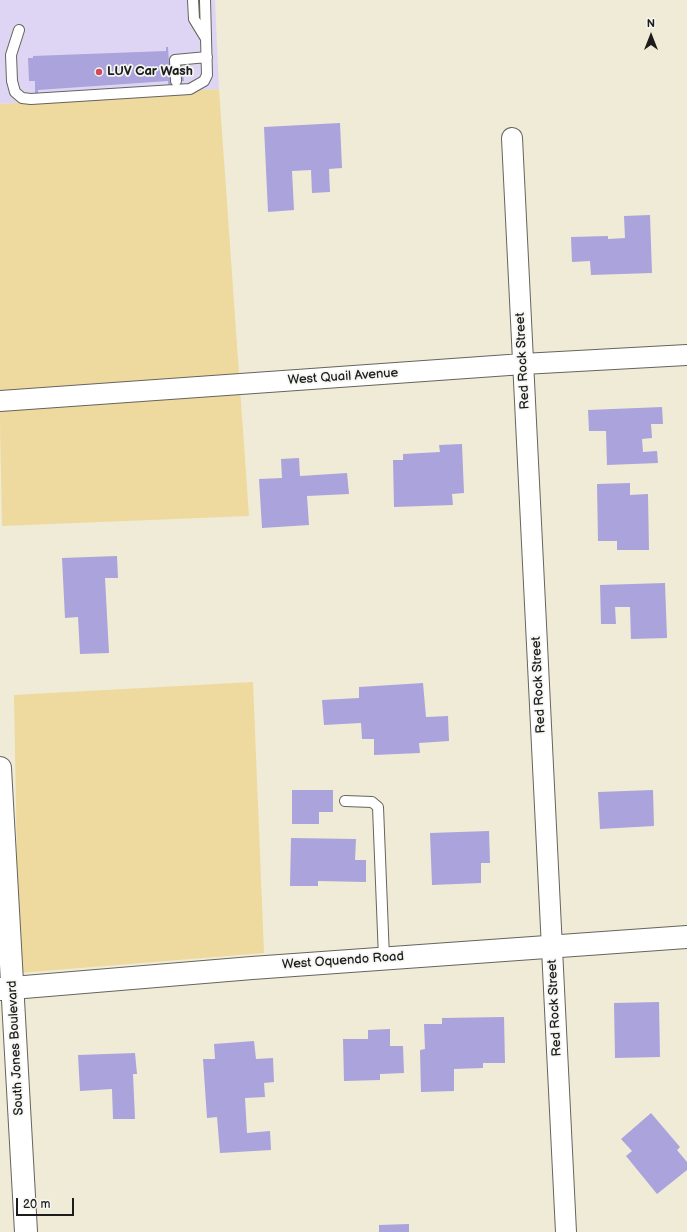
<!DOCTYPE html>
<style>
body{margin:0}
#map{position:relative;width:687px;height:1232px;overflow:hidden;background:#efebd6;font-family:"Balsamiq Sans",sans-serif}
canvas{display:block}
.north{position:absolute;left:631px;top:16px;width:40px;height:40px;-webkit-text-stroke:3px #f6f6f2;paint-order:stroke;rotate:0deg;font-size:11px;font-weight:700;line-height:16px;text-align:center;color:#1c1c1c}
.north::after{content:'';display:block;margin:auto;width:14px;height:18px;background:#1c1c1c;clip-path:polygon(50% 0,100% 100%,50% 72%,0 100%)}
.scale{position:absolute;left:16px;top:1198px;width:58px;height:18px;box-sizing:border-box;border:2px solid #1c1c1c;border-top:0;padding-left:5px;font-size:12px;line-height:14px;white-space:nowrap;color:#1c1c1c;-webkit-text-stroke:3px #f6f6f2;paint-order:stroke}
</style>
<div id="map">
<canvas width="687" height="1232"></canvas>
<div class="north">N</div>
<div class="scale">20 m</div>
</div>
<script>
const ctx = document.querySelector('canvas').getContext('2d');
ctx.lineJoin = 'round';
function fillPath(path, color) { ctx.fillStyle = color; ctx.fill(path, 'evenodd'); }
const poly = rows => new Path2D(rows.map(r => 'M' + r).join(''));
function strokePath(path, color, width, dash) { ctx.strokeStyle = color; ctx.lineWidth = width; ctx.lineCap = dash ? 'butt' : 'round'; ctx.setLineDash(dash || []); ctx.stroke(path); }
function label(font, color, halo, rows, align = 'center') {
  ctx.font = font + ' "Balsamiq Sans",sans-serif'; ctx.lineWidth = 3.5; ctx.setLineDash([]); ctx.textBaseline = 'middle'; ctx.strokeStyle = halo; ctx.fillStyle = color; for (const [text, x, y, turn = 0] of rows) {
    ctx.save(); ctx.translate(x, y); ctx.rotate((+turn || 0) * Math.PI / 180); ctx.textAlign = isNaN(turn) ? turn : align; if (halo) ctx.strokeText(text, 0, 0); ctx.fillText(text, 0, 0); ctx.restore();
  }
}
const built = poly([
 [0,0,215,0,219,89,0,104]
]);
const sand = poly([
 [219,89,249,516,2,526,0,423,0,104],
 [253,682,264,953,19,973,14,695]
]);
const building = poly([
 [166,47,168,47,169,62,182,62,184,81,171,82,171,84,168,84,168,81,38,90,38,93,35,93,35,81,29,81,28,58,33,58,33,56,166,51],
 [340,123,342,168,329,169,330,192,312,193,311,170,292,171,294,210,268,212,264,127],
 [650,215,652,273,591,275,590,261,572,262,571,237,608,236,608,239,625,238,624,216],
 [662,407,663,424,651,424,652,438,642,439,643,452,657,451,658,463,607,465,606,431,589,431,588,410],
 [462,444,464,493,452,494,453,505,394,507,393,460,403,460,403,454,440,452,439,445],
 [299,458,300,476,347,473,349,494,307,496,309,525,262,528,259,479,282,478,281,459],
 [630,483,630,495,648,494,649,550,617,550,617,541,598,541,597,484],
 [117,556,118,578,105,578,109,653,80,654,78,617,65,618,62,558],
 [665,583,667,638,631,639,630,607,615,607,616,624,601,624,600,585],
 [423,683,426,717,448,716,449,741,419,743,420,753,374,755,374,739,362,739,361,723,324,725,322,700,359,698,359,687],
 [292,790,333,790,333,812,319,812,319,824,292,824],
 [653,790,654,826,600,829,598,792],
 [489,831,490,863,481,863,481,883,432,885,430,833],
 [291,838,356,839,355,860,366,860,366,882,318,881,318,886,290,886],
 [659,1002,660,1057,615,1058,614,1003],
 [504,1017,505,1063,483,1063,483,1068,454,1069,454,1091,421,1092,420,1050,425,1049,424,1024,442,1024,442,1018],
 [390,1029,390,1046,403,1046,404,1073,380,1074,380,1080,344,1081,343,1039,368,1039,368,1030],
 [254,1041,256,1059,273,1058,274,1082,264,1083,265,1097,245,1098,247,1133,270,1131,271,1150,220,1153,217,1117,207,1118,203,1059,215,1059,214,1044],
 [135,1053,137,1074,133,1074,135,1119,113,1119,112,1089,80,1091,78,1055],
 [651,1113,680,1147,677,1150,687,1162,687,1170,657,1194,626,1156,632,1151,621,1139],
 [409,1224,409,1232,379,1232,379,1225]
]);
const lane = poly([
 [193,0,194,19,205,37],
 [19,30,11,55,12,81,15,92,22,98,31,99,190,89,204,81,207,75,205,0],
 [176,81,175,60,207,57],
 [345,801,372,802,378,807,384,958]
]);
const street = poly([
 [512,138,566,1232],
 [0,401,523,364,687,355]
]);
const secondary = poly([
 [0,989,252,968,687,937]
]);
const primary = poly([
 [0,768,26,1232]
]);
const markers = [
 [99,72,4,"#d1495b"]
];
const poiNames = [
 ["LUV Car Wash",107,72]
];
const streetNames = [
 ["Red Rock Street",523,361,-93],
 ["West Quail Avenue",343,377,-4],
 ["Red Rock Street",539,685,-93],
 ["West Oquendo Road",343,961,-4],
 ["Red Rock Street",555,1008,-93],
 ["South Jones Boulevard",16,1048,-93]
];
fillPath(built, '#ded5f5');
fillPath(sand, '#eeda9e');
fillPath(building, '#aba3dc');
strokePath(lane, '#66645d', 12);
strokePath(street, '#66645d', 22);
strokePath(secondary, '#66645d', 24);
strokePath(primary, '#66645d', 24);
strokePath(lane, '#fff', 10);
strokePath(street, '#fff', 20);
strokePath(secondary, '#fff', 22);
strokePath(primary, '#fff', 22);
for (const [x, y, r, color] of markers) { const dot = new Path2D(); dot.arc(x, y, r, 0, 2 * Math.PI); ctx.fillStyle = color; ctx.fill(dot); strokePath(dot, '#f6f6f2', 1.5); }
label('bold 13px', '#1c1c1c', '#f6f6f2', poiNames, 'left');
label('13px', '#1c1c1c', '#f6f6f2', streetNames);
</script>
